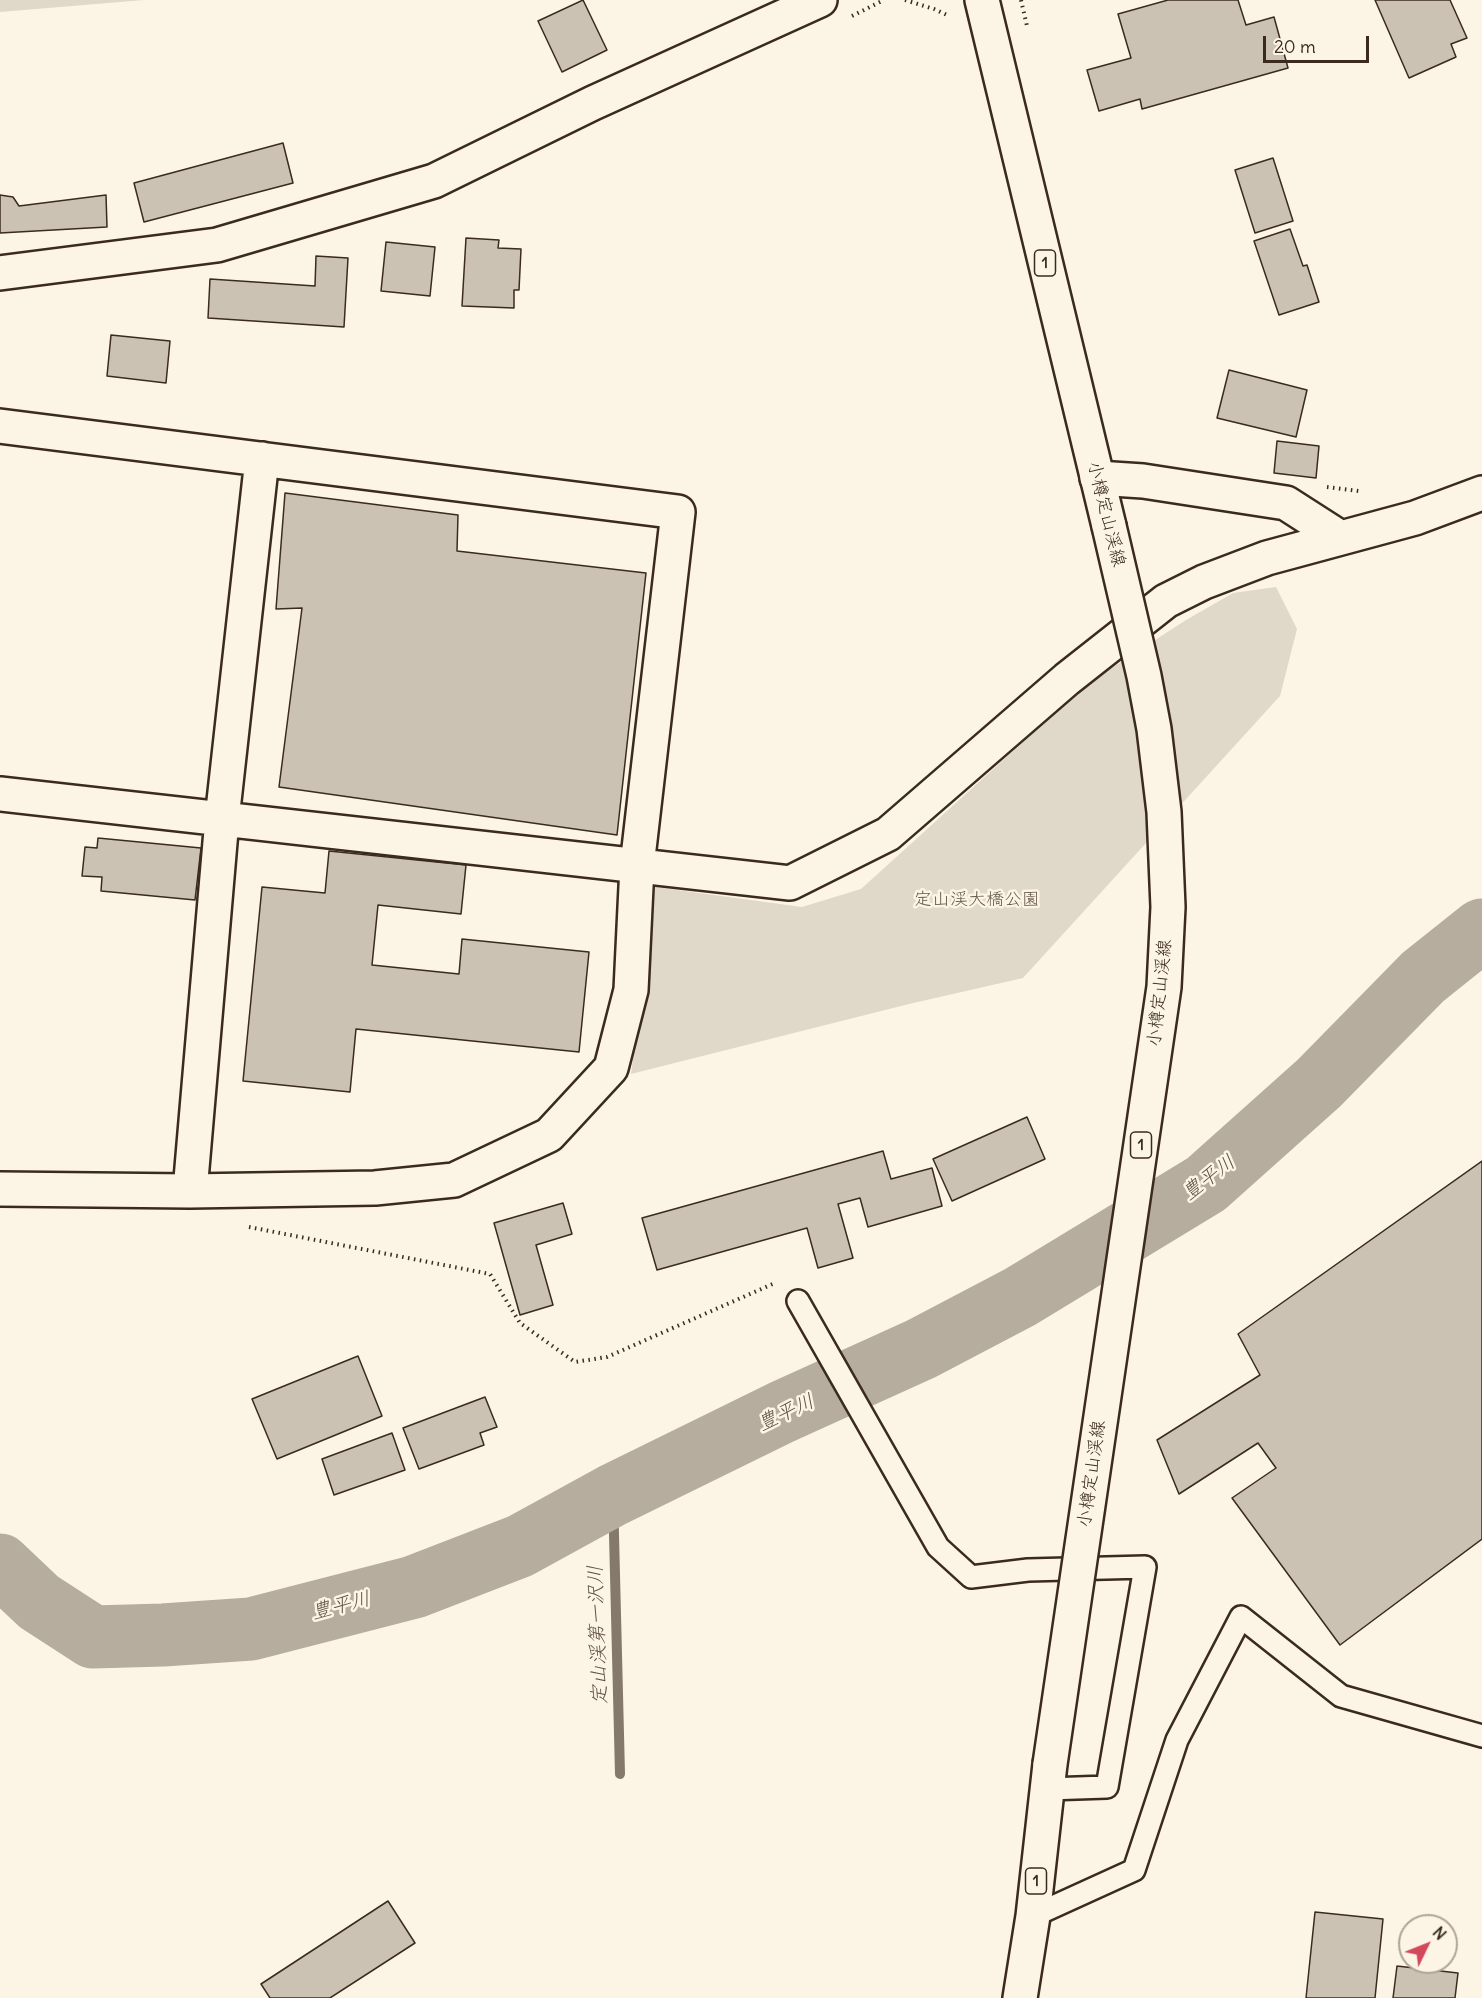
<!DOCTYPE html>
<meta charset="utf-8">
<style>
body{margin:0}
#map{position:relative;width:1482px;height:1998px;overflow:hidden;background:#fcf5e5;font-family:Delius,sans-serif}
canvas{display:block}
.north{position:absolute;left:1398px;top:1914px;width:60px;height:60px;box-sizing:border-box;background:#fcf5e5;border:2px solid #afa495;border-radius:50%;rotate:47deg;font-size:16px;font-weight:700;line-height:24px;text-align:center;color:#3b2a1e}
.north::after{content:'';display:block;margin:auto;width:21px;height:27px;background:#d1495b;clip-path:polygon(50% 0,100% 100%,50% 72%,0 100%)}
.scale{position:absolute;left:1263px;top:36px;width:106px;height:27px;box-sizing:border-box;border:3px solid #3b2a1e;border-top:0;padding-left:8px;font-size:18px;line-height:21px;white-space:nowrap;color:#3b2a1e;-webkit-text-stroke:4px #fcf5e5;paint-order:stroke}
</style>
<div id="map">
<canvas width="1482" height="1998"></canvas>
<div class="north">N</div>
<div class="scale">20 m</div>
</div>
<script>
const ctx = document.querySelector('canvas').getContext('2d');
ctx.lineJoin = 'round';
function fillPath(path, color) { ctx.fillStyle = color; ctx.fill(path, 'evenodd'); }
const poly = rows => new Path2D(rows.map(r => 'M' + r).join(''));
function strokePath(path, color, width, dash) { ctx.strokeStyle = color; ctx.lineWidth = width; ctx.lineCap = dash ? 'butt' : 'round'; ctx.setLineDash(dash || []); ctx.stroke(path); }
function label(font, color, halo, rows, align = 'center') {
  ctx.font = font + ' Delius,"Klee One",sans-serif'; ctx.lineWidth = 5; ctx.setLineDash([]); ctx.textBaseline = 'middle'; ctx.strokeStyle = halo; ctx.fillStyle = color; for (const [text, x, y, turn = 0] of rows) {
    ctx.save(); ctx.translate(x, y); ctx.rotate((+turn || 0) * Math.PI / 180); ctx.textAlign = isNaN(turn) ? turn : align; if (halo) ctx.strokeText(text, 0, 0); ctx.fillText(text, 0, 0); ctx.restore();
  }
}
const green = poly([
 [0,0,144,0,0,12],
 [1276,587,1297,629,1280,696,1023,978,909,1004,631,1074,655,887,802,907,861,889,1087,684,1186,620,1233,593]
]);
const stream = poly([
 [613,1495,620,1774]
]);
const river = poly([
 [0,1565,39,1602,93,1637,163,1635,251,1629,414,1587,520,1546,613,1495,782,1412,921,1349,1020,1297,1206,1184,1319,1083,1423,977,1482,930]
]);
const building = poly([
 [583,0,607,50,562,72,538,21,583,0],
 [1168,0,1238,0,1246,25,1274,17,1288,68,1142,109,1140,99,1099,111,1087,70,1131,58,1118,14,1168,0],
 [1375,0,1450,0,1467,38,1451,44,1456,57,1409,78,1375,0],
 [283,143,293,183,144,222,134,183,283,143],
 [1273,158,1293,221,1255,233,1235,170,1273,158],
 [0,195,13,197,19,206,106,195,107,227,0,233,0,195],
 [1290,229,1303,266,1307,265,1319,302,1279,315,1254,241,1290,229],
 [466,238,499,240,498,248,521,249,519,290,514,290,514,308,462,306,466,238],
 [386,242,435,247,430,296,381,291,386,242],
 [316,256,348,258,344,327,208,318,210,279,315,286,316,256],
 [111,335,170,341,166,383,107,376,111,335],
 [1229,370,1307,390,1296,437,1217,418,1229,370],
 [1277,441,1319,446,1316,478,1274,473,1277,441],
 [285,493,458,515,457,551,646,573,617,835,279,787,302,608,276,609,285,493],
 [98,838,201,848,195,900,101,891,102,877,82,876,85,847,97,848,98,838],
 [329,851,466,865,461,914,378,905,372,965,459,974,462,939,589,952,579,1052,356,1029,350,1092,243,1081,262,887,325,893,329,851],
 [1027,1117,1045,1159,952,1201,933,1159,1027,1117],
 [883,1151,891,1179,932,1168,942,1206,868,1227,860,1198,838,1204,853,1258,818,1268,807,1228,657,1270,642,1218,883,1151],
 [1482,1161,1482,1539,1340,1645,1232,1498,1276,1468,1258,1443,1179,1494,1157,1440,1260,1375,1238,1334,1482,1161],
 [563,1203,572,1234,536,1245,553,1305,520,1315,494,1223,563,1203],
 [358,1356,382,1416,277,1459,252,1399,358,1356],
 [485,1397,497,1427,480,1433,484,1445,419,1469,403,1428,485,1397],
 [392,1433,405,1470,334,1495,322,1459,392,1433],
 [388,1901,415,1943,330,1998,270,1998,261,1984,388,1901],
 [1315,1912,1383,1919,1375,1998,1306,1998,1315,1912],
 [1397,1966,1458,1973,1455,1998,1393,1998,1397,1966]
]);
const path = poly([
 [905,0,934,9,949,16],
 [1021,0,1027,26],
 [852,16,884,0],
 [1327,487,1359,491],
 [249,1227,490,1274,520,1323,575,1362,607,1357,775,1283]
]);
const lane = poly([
 [798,1301,938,1547,971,1577,1028,1570,1145,1567,1107,1787,1047,1789],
 [1033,1916,1134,1870,1177,1740,1241,1617,1341,1696,1482,1736]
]);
const street = poly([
 [0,426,678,512,637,866,631,990,611,1068,549,1135,454,1180,375,1188,190,1191,0,1189],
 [1097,478,1143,481,1286,503,1339,537],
 [0,794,790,883,888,834,1067,679,1166,601,1204,582,1267,558,1415,518,1482,493],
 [190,1191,222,819,262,459]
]);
const secondary = poly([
 [0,273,217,245,434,181,593,103,820,0]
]);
const primary = poly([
 [982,0,1109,526],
 [1020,1998,1033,1916,1050,1764]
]);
const primaryBridge = poly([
 [1050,1764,1164,987,1168,907,1164,812,1154,729,1144,676,1109,526]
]);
const shields = [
 [1045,263,21],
 [1141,1145,21],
 [1036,1881,21]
];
const shieldNames = [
 ["1",1045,263],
 ["1",1141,1145],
 ["1",1036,1881]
];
const streetNames = [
 ["小樽定山渓線",1106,514,76],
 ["小樽定山渓線",1160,993,-84],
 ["小樽定山渓線",1092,1474,-82]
];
const parkNames = [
 ["定山渓大橋公園",977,900]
];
const waterNames = [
 ["豊平川",1209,1178,-37],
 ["豊平川",786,1413,-25],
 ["豊平川",341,1606,-14],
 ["定山渓第一沢川",598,1635,-92]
];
fillPath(green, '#e0d8c8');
strokePath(stream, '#85796b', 10);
strokePath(river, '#b7ad9e', 63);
fillPath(building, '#ccc2b3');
strokePath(building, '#3b2a1e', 1.5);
strokePath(lane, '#3b2a1e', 26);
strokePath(street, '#3b2a1e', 38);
strokePath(secondary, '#3b2a1e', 38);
strokePath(primary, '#3b2a1e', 38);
strokePath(path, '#3b2a1e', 4, [1.5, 4.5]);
strokePath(lane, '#fcf5e5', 21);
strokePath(street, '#fcf5e5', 33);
strokePath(secondary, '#fcf5e5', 33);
strokePath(primary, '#fcf5e5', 33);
strokePath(primaryBridge, '#3b2a1e', 38, []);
strokePath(primaryBridge, '#fcf5e5', 33);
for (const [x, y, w] of shields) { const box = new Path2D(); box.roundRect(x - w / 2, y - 13, w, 26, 4.5); ctx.fillStyle = '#fcf5e5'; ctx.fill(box); strokePath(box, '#3b2a1e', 1.5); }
label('bold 16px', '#3b2a1e', null, shieldNames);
label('18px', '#3b2a1e', '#fcf5e5', streetNames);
label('18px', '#645648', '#fcf5e5', parkNames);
label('italic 20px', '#605144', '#fcf5e5', waterNames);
</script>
